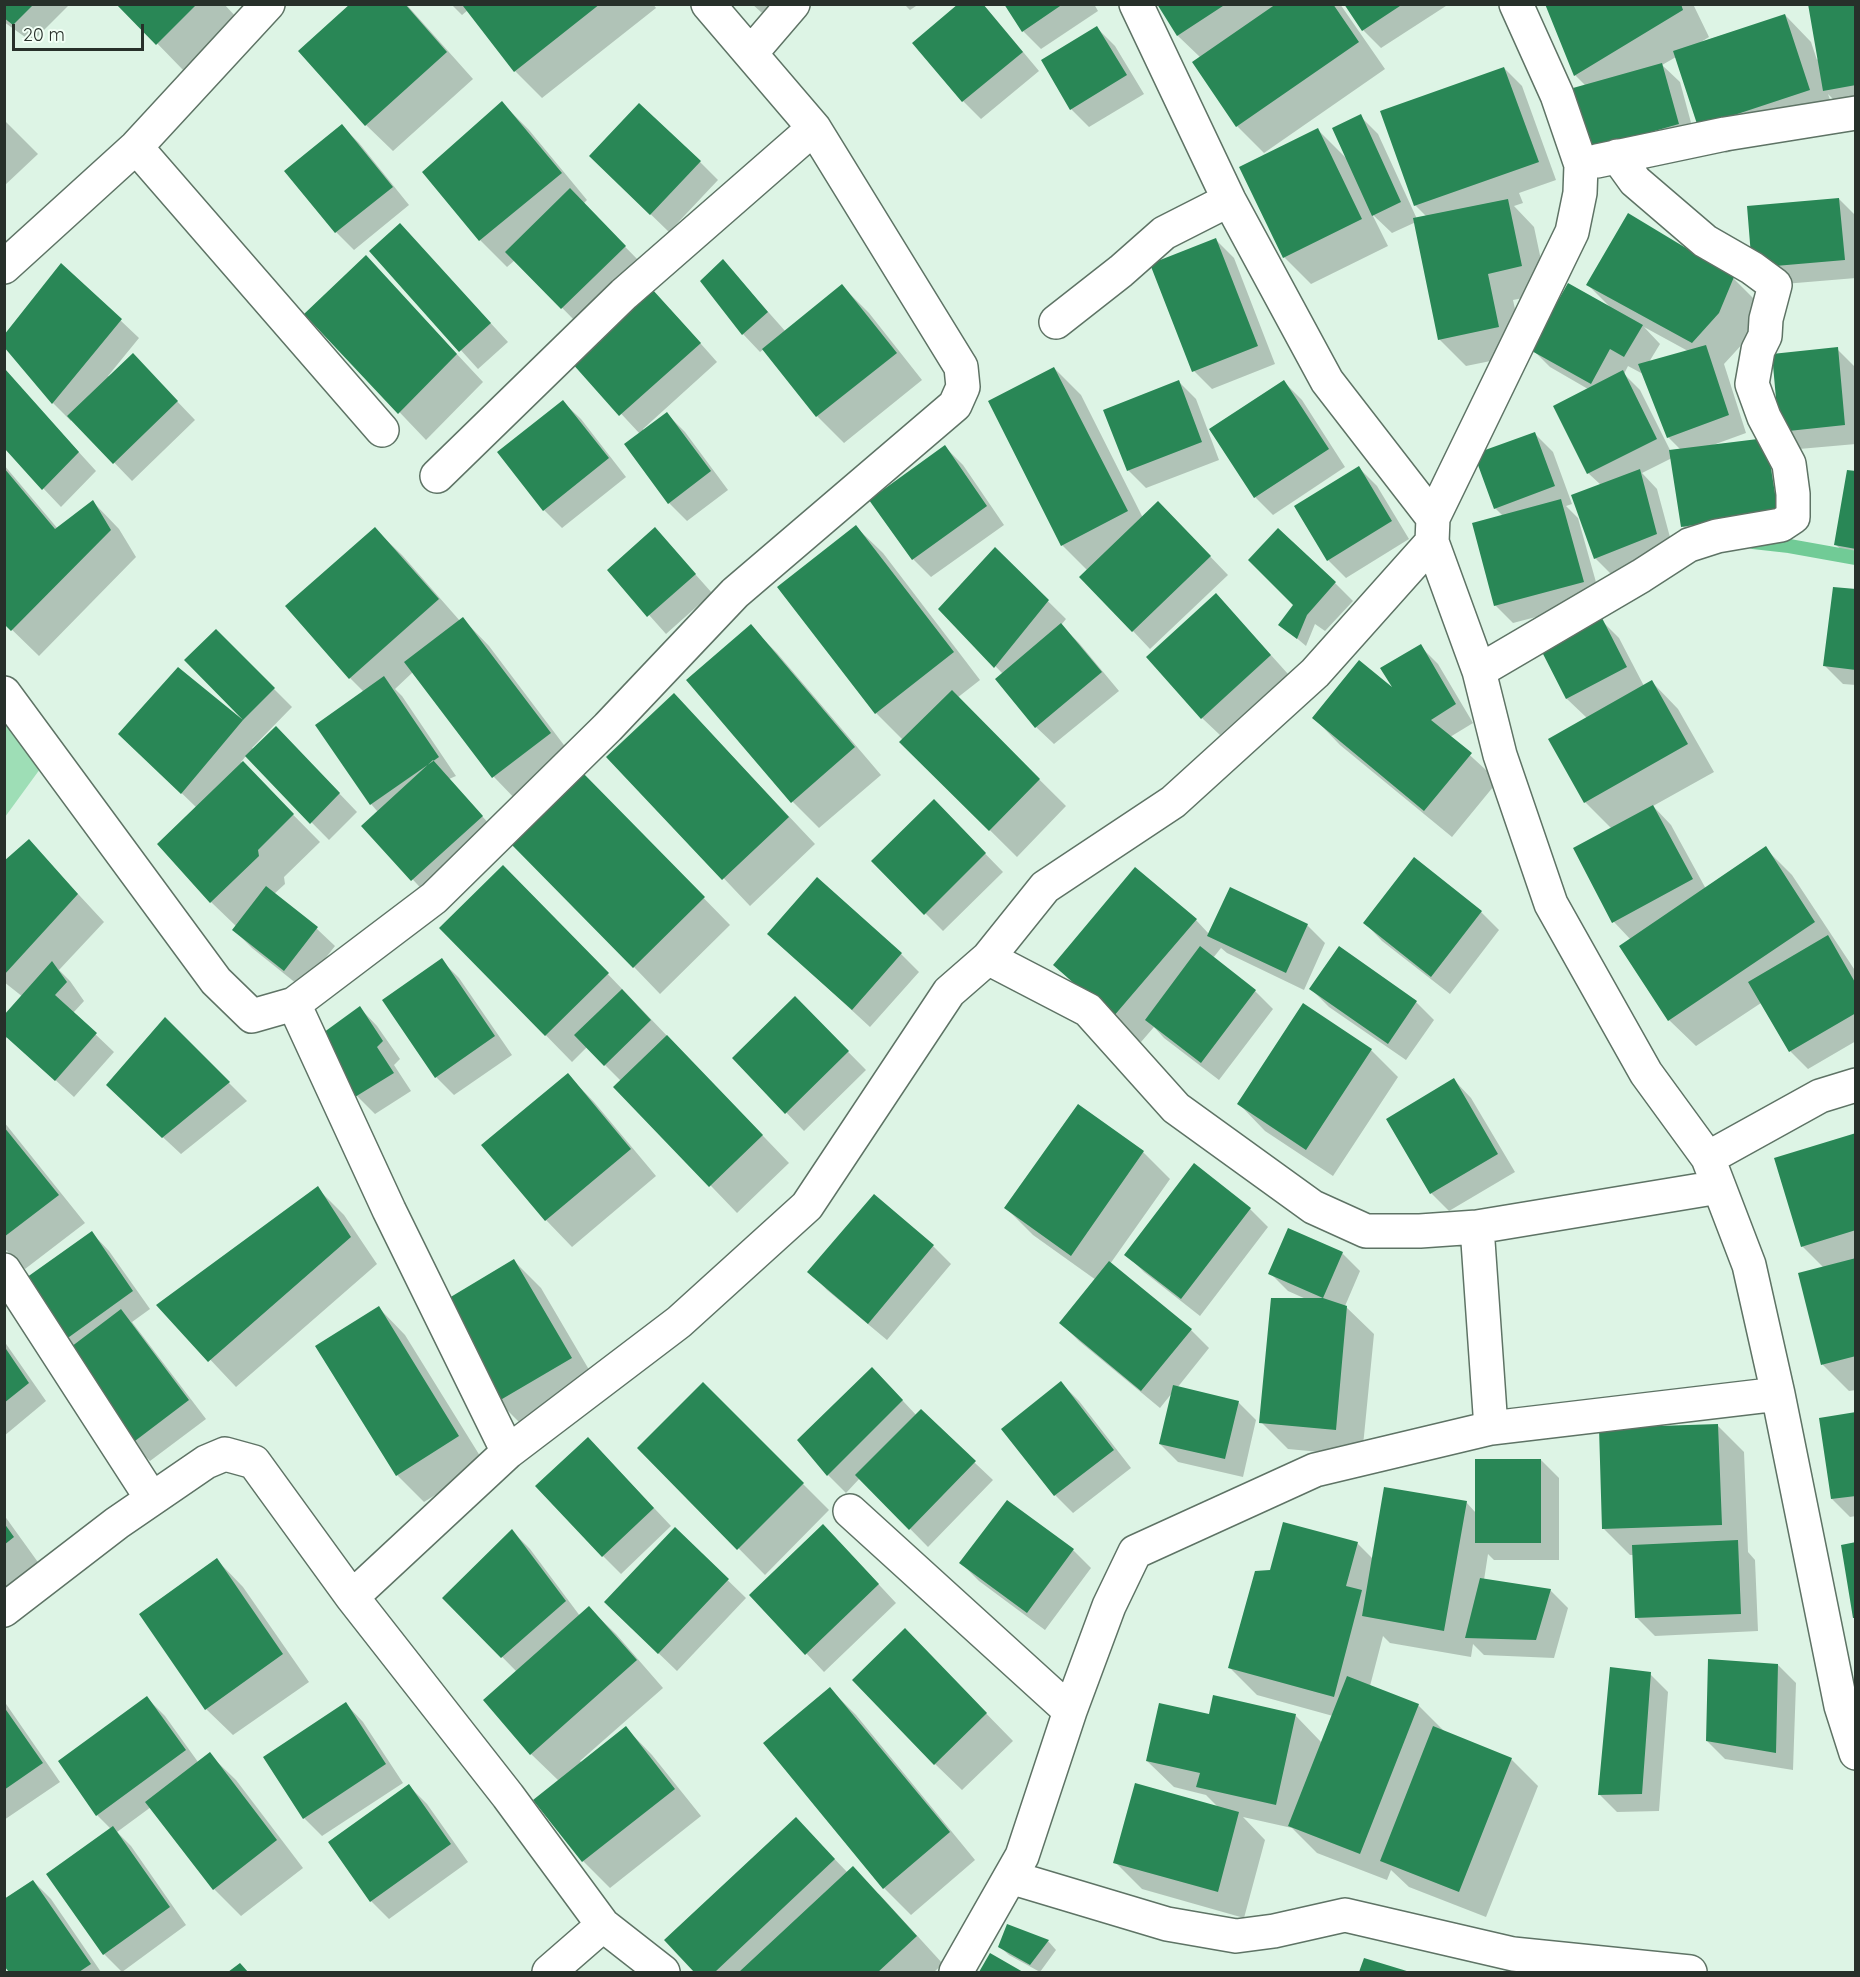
<!DOCTYPE html>
<style>
body{margin:0}
#map{position:relative;width:1860px;height:1977px;overflow:hidden;background:#ddf4e5;font-family:Quicksand,sans-serif}
canvas{display:block}
.frame{position:absolute;inset:0;border:6px solid #27302a;pointer-events:none}
.scale{position:absolute;left:12px;top:24px;width:132px;height:27px;box-sizing:border-box;border:3px solid #27302a;border-top:0;padding-left:8px;font-size:18px;line-height:21px;white-space:nowrap;color:#27302a;-webkit-text-stroke:4px #f1fff5;paint-order:stroke}
</style>
<div id="map">
<canvas width="1860" height="1977"></canvas>
<div class="frame"></div>
<div class="scale">20 m</div>
</div>
<script>
const ctx = document.querySelector('canvas').getContext('2d');
ctx.lineJoin = 'round';
function fillPath(path, color) { ctx.fillStyle = color; ctx.fill(path, 'evenodd'); }
const poly = rows => new Path2D(rows.map(r => 'M' + r).join(''));
function strokePath(path, color, width, dash) { ctx.strokeStyle = color; ctx.lineWidth = width; ctx.lineCap = dash ? 'butt' : 'round'; ctx.setLineDash(dash || []); ctx.stroke(path); }
const green = poly([
 [5,718,40,769,5,817]
]);
const shadow = poly([
 [4,4,70,4,32,42,4,22],
 [119,4,224,4,237,18,184,71],
 [352,4,406,4,473,79,393,151,366,125],
 [451,4,653,4,656,8,542,98,515,71,468,10,462,15],
 [752,4,801,4,780,29],
 [904,4,919,4,910,10],
 [983,4,1039,71,981,119,963,101,914,43],
 [1006,4,1094,4,1098,11,1041,49,1023,31],
 [1158,4,1340,4,1385,69,1264,153,1237,126,1201,58,1178,36],
 [1345,4,1449,4,1381,48,1363,30],
 [1546,4,1693,4,1709,37,1701,42,1785,15,1811,42,1817,60,1856,4,1856,106,1842,108,1828,94,1836,116,1726,153,1699,127,1676,57,1662,65,1680,82,1696,141,1610,167,1586,86,1575,75],
 [1097,28,1115,46,1144,94,1089,127,1071,109],
 [1504,68,1522,86,1556,180,1519,193,1523,203,1514,206,1534,227,1548,293,1513,300,1525,354,1466,366,1439,339,1416,222,1392,233,1372,214,1388,246,1311,284,1284,257,1318,130,1348,160,1360,116,1378,134,1417,219,1427,217,1415,205],
 [502,103,529,130,587,200,583,204,642,264,580,326,515,260,507,267,480,240],
 [4,120,38,154,4,186],
 [342,126,359,143,409,205,354,250,336,232,286,171],
 [700,162,718,180,669,232,609,174],
 [1839,199,1856,216,1856,278,1772,285,1754,267],
 [1216,240,1234,258,1275,364,1212,389,1194,371],
 [417,243,508,342,478,369,371,251],
 [366,257,483,382,426,440,306,314],
 [723,261,786,332,842,286,869,313,922,380,844,443,817,416,764,349,760,352,743,334],
 [62,265,139,338,108,376,110,377,150,373,195,420,132,481,72,419,71,421,53,403,4,345],
 [1733,278,1760,305,1746,340,1724,364,1746,433,1713,445,1766,439,1795,529,1700,544,1682,526,1672,458,1642,473,1657,489,1674,552,1613,576,1595,558,1601,485,1588,473,1588,389,1550,367,1532,349,1611,308,1588,285],
 [1644,327,1688,351,1649,362,1660,344],
 [1628,366,1643,374,1668,437,1681,450,1671,452,1640,390,1624,374],
 [670,309,717,362,643,429,644,431,667,414,685,432,728,490,687,521,669,503,640,434,573,362],
 [1837,349,1855,367,1856,444,1799,449,1781,431],
 [1054,368,1081,395,1143,518,1176,521,1228,575,1150,649,1133,631,1088,571,1062,545],
 [4,370,96,471,61,507,4,447],
 [1178,381,1196,399,1219,460,1146,488,1128,470],
 [1284,382,1302,400,1345,467,1273,515,1255,497],
 [563,402,581,419,626,477,562,528,544,510,499,453],
 [1535,434,1553,452,1572,504,1566,506,1578,518,1601,600,1513,623,1495,605,1503,516,1495,508],
 [945,447,963,465,1004,525,931,577,913,559],
 [4,465,58,529,93,502,119,529,136,557,39,656,4,622],
 [1359,468,1377,486,1409,539,1346,578,1328,560],
 [1856,473,1856,563,1836,545],
 [856,527,883,553,980,680,957,698,1066,806,1017,857,901,742,903,740,876,713,779,587],
 [375,529,402,555,460,621,463,619,489,646,576,761,520,804,494,777,413,672,395,689,402,696,456,776,449,779,499,835,430,898,363,826,378,812,371,804,317,725,364,692,350,678],
 [655,529,712,593,666,634,609,570],
 [995,549,1066,619,1061,625,1079,643,1119,691,1054,744,1036,727,1003,674,940,609],
 [1335,583,1353,601,1325,631,1315,624,1306,646,1280,624,1295,605],
 [1856,591,1856,685,1843,684,1825,666],
 [1233,613,1288,674,1220,735,1202,718],
 [1601,620,1619,638,1644,686,1652,682,1678,709,1714,772,1653,806,1671,825,1706,889,1765,848,1792,875,1856,972,1856,1041,1808,1069,1790,1051,1761,1003,1696,1046,1669,1020,1631,940,1614,922,1612,829,1585,802,1550,739,1587,718,1567,699,1543,650],
 [751,627,777,653,881,775,819,828,793,802,688,680],
 [216,631,292,707,252,748,254,750,294,746,357,812,329,840,246,756,241,762,320,842,284,877,285,884,274,894,317,929,335,946,302,988,252,948,234,930,237,927,211,902,197,808,138,751,242,719,186,660],
 [1420,646,1438,664,1473,723,1450,737,1498,781,1452,837,1340,745,1314,718,1396,693],
 [700,722,815,844,750,906,609,757],
 [934,801,1003,872,943,931,873,861],
 [611,803,730,925,660,994,634,967],
 [29,841,104,922,59,970,70,981,84,1001,73,1013,114,1052,74,1097,8,1037,4,1040,4,1017,23,997,4,982,4,863],
 [530,893,789,1163,737,1213,616,1087,621,1081,587,1047,572,1062,441,928],
 [1481,912,1499,930,1450,994,1382,941,1365,923],
 [1196,920,1209,934,1307,925,1325,943,1304,990,1227,953,1221,948,1213,958,1255,991,1273,1009,1219,1080,1164,1038,1154,1027,1141,1042,1081,991,1055,965],
 [769,934,901,954,919,972,870,1027],
 [1339,949,1416,1002,1434,1020,1406,1060,1329,1007,1311,989],
 [441,960,459,978,512,1055,454,1095,436,1077],
 [795,998,866,1070,804,1131,734,1058],
 [360,1008,377,1026,400,1059,394,1065,411,1091,375,1114,357,1096,318,1038],
 [165,1019,247,1101,181,1154,126,1103],
 [1371,1050,1398,1077,1333,1176,1265,1131,1239,1104],
 [568,1075,594,1102,656,1176,572,1247,546,1220,483,1145],
 [1454,1080,1471,1098,1515,1172,1449,1211,1431,1193],
 [4,1122,85,1223,25,1269,4,1248],
 [1856,1134,1856,1390,1849,1391,1823,1365,1824,1268,1802,1246],
 [1143,1152,1170,1179,1110,1264,1191,1330,1209,1348,1177,1388,1238,1402,1256,1420,1243,1477,1178,1462,1160,1444,1172,1393,1160,1408,1079,1341,1061,1323,1096,1280,1033,1235,1006,1208],
 [1195,1166,1250,1209,1268,1227,1200,1316,1144,1272,1126,1254],
 [317,1188,344,1215,377,1264,236,1387,159,1305],
 [92,1233,109,1251,150,1309,132,1322,206,1419,150,1461,132,1443,59,1344],
 [933,1246,951,1264,887,1340,827,1290,810,1272],
 [1342,1253,1360,1271,1345,1306,1374,1334,1362,1456,1288,1449,1261,1422,1306,1299,1288,1291,1270,1273],
 [514,1261,541,1288,598,1385,525,1428,498,1401],
 [379,1308,405,1335,485,1464,424,1502,397,1475,317,1347],
 [4,1341,46,1401,4,1436],
 [1061,1383,1079,1401,1131,1468,1073,1513,1055,1495,1003,1429],
 [703,1384,829,1510,765,1575,639,1448],
 [890,1387,917,1416,921,1412,993,1480,928,1547,860,1478,846,1493,828,1475],
 [1856,1414,1856,1516,1850,1517,1832,1499],
 [1717,1425,1744,1452,1748,1552,1755,1560,1758,1631,1655,1636,1637,1618,1634,1555,1630,1555,1603,1528],
 [606,1457,671,1526,621,1574,603,1556],
 [1541,1460,1559,1478,1559,1560,1494,1560,1488,1554,1484,1580,1550,1590,1568,1608,1554,1658,1484,1655,1473,1644,1471,1657,1390,1643,1383,1636,1370,1686,1418,1705,1445,1732,1511,1759,1538,1786,1486,1917,1409,1887,1391,1870,1387,1880,1317,1853,1292,1828,1243,1817,1265,1840,1244,1918,1142,1889,1115,1862,1219,1808,1206,1795,1174,1787,1147,1761,1210,1716,1295,1715,1322,1743,1333,1716,1257,1695,1230,1668,1271,1572,1357,1543,1373,1559,1466,1502,1476,1513],
 [1007,1502,1073,1550,1091,1568,1045,1630,979,1581,961,1563],
 [4,1515,40,1565,4,1595],
 [675,1529,746,1598,677,1671,624,1620],
 [512,1531,530,1549,580,1616,589,1608,616,1634,663,1688,580,1761,582,1763,626,1728,652,1755,701,1816,610,1888,583,1861,535,1801,559,1781,531,1754,517,1672,444,1598],
 [841,1544,896,1603,824,1672,751,1595],
 [217,1560,243,1587,309,1682,233,1735,206,1709],
 [931,1657,1013,1741,962,1790,935,1764],
 [1778,1665,1796,1683,1793,1770,1725,1759,1707,1741],
 [1650,1674,1668,1692,1659,1811,1617,1812,1599,1794],
 [830,1689,856,1715,975,1860,911,1915,884,1888],
 [147,1698,165,1716,198,1762,209,1754,236,1780,303,1868,241,1916,214,1889,151,1807,117,1832,131,1846,186,1925,122,1972,104,1954,48,1874,111,1829,97,1815],
 [4,1701,60,1782,4,1820],
 [346,1704,363,1722,403,1783,322,1836,304,1818,265,1757],
 [409,1786,427,1804,468,1862,389,1919,371,1901,330,1842],
 [822,1846,848,1873,880,1895,943,1964,934,1972,696,1972,666,1940],
 [33,1881,51,1899,101,1972,11,1972,4,1963],
 [1048,1941,1056,1950,1040,1972,1009,1955,1000,1947],
 [990,1955,1020,1972,980,1972],
 [1365,1960,1406,1972,1361,1972]
]);
const stream = poly([
 [1753,542,1789,546,1856,558]
]);
const building = poly([
 [4,4,34,4,13,25,4,18],
 [116,4,197,4,156,45],
 [350,4,405,4,447,52,365,126,298,51],
 [465,4,600,4,514,72,463,6],
 [958,4,983,4,1023,52,962,102,912,43],
 [1004,4,1063,4,1022,32],
 [1157,4,1226,4,1177,36],
 [1276,4,1333,4,1359,42,1236,127,1192,62],
 [1344,4,1403,4,1362,31],
 [1545,4,1681,4,1683,10,1574,76],
 [1808,4,1856,4,1856,85,1823,91],
 [1785,14,1810,90,1698,127,1673,51],
 [1097,26,1127,75,1070,110,1041,60],
 [1662,63,1679,124,1591,149,1573,88],
 [1504,67,1539,162,1414,206,1380,111],
 [502,101,562,173,479,241,422,172],
 [639,103,701,161,650,215,589,156],
 [1361,114,1401,202,1372,216,1332,128],
 [342,124,393,187,335,233,284,171],
 [1318,128,1362,219,1283,258,1239,167],
 [570,188,626,246,561,309,505,252],
 [1839,198,1845,260,1752,268,1747,206],
 [1508,199,1522,266,1488,274,1499,327,1438,340,1413,218],
 [1628,213,1734,277,1719,313,1692,343,1586,285],
 [400,223,491,323,459,352,369,251],
 [1216,238,1258,346,1192,372,1150,264],
 [366,255,457,354,398,414,304,314],
 [723,259,768,312,742,335,700,281],
 [61,263,122,319,52,404,4,347,4,335],
 [1568,283,1643,325,1624,357,1610,349,1591,384,1530,350],
 [842,284,897,353,816,417,762,349],
 [652,289,701,343,619,416,571,362],
 [1706,345,1729,415,1667,438,1638,364],
 [1838,347,1845,425,1779,432,1772,354],
 [133,353,178,401,113,464,67,416],
 [1054,367,1128,511,1061,546,988,401],
 [5,369,79,452,42,490,5,449],
 [1623,370,1657,439,1587,474,1553,406],
 [1179,380,1202,442,1127,471,1103,410],
 [1284,380,1329,449,1254,498,1209,429],
 [563,400,609,458,543,511,497,452],
 [667,412,711,471,668,504,624,444],
 [1535,432,1555,486,1494,509,1474,454],
 [1766,438,1778,512,1681,527,1669,450],
 [945,445,987,506,912,560,869,500],
 [1359,466,1392,521,1327,561,1294,506],
 [4,468,55,529,93,500,111,530,11,631,4,624],
 [1640,469,1657,534,1594,559,1571,495],
 [1847,470,1856,471,1856,549,1834,545],
 [1561,499,1584,582,1494,606,1472,523],
 [1158,501,1211,556,1132,632,1079,577],
 [856,525,954,652,875,714,777,587],
 [375,527,439,599,349,679,285,606],
 [655,527,696,574,647,617,607,570],
 [1278,528,1336,582,1307,615,1297,639,1278,625,1293,605,1248,560],
 [995,547,1049,600,994,668,938,609],
 [1833,587,1856,589,1856,670,1823,666],
 [1216,593,1271,655,1201,719,1146,657],
 [463,617,551,733,492,778,404,662],
 [1602,618,1627,667,1566,699,1541,650],
 [1061,623,1102,672,1035,728,995,679],
 [751,624,855,747,791,803,686,680],
 [216,629,275,688,243,720,184,660],
 [1421,644,1456,704,1431,720,1472,753,1424,811,1312,718,1359,660,1392,687,1380,668],
 [178,667,243,720,181,794,118,734],
 [384,676,439,757,370,805,315,725],
 [1652,680,1688,744,1584,803,1548,739],
 [952,690,1040,779,989,831,899,742],
 [674,693,789,817,722,880,606,757],
 [276,726,340,793,310,824,245,756],
 [433,760,483,816,411,881,361,826],
 [243,761,294,814,258,850,259,856,210,903,157,844],
 [584,774,705,897,633,968,512,845],
 [934,799,986,853,924,915,871,861],
 [1653,805,1693,879,1612,923,1573,848],
 [29,839,78,894,4,975,4,861],
 [1766,846,1815,922,1668,1021,1619,946],
 [1414,857,1482,911,1431,977,1363,923],
 [503,865,609,973,545,1036,439,928],
 [1135,867,1197,919,1113,1017,1053,965],
 [817,877,902,953,852,1010,767,934],
 [266,886,318,927,284,971,232,930],
 [1230,887,1308,924,1286,973,1207,936],
 [1828,935,1856,984,1856,1013,1789,1052,1748,982],
 [1200,946,1256,990,1201,1063,1145,1020],
 [1339,946,1417,1001,1388,1044,1309,989],
 [442,958,495,1036,435,1078,382,1000],
 [52,961,67,982,55,995,97,1033,55,1081,4,1035,4,1015],
 [622,989,651,1020,604,1066,574,1035],
 [795,996,849,1051,785,1114,732,1058],
 [1303,1003,1372,1049,1306,1150,1237,1104],
 [360,1006,383,1041,377,1047,394,1073,355,1097,316,1038],
 [165,1017,230,1082,162,1138,106,1085],
 [667,1035,763,1135,709,1187,613,1087],
 [568,1073,631,1149,545,1221,481,1145],
 [1454,1078,1498,1154,1430,1194,1386,1119],
 [1078,1104,1144,1151,1071,1256,1004,1208],
 [4,1127,59,1195,4,1237],
 [1856,1133,1856,1230,1801,1247,1774,1158],
 [1194,1163,1251,1208,1181,1299,1124,1255],
 [318,1186,351,1237,208,1362,156,1305],
 [874,1194,934,1245,868,1324,807,1272],
 [1288,1228,1343,1252,1323,1298,1268,1274],
 [92,1231,133,1291,58,1345,16,1285],
 [1856,1258,1856,1356,1821,1365,1798,1273],
 [514,1259,572,1358,497,1402,439,1304],
 [1109,1261,1192,1329,1141,1391,1059,1323],
 [1271,1298,1323,1298,1347,1306,1336,1430,1259,1423],
 [379,1306,459,1436,396,1476,315,1346],
 [121,1309,189,1400,131,1444,63,1353],
 [4,1346,29,1383,4,1403],
 [872,1367,903,1400,827,1476,797,1440],
 [1061,1381,1114,1450,1054,1496,1001,1429],
 [703,1382,804,1483,737,1550,637,1448],
 [1173,1385,1239,1401,1225,1459,1159,1444],
 [921,1409,976,1461,909,1530,855,1475],
 [1856,1412,1856,1496,1831,1499,1819,1418],
 [1718,1424,1722,1525,1602,1529,1599,1428],
 [588,1437,654,1508,602,1557,535,1486],
 [1475,1459,1541,1459,1541,1543,1475,1543],
 [1384,1487,1467,1501,1444,1631,1362,1616],
 [1007,1500,1074,1549,1027,1613,959,1563],
 [1283,1522,1358,1542,1346,1586,1362,1590,1334,1697,1228,1668,1255,1571,1270,1570],
 [4,1523,14,1537,4,1545],
 [823,1524,879,1584,805,1655,749,1595],
 [675,1527,729,1579,658,1654,604,1602],
 [512,1529,566,1601,501,1658,442,1598],
 [1738,1540,1741,1614,1635,1618,1632,1545],
 [1856,1542,1856,1618,1853,1618,1841,1545],
 [217,1558,283,1654,205,1710,139,1614],
 [1480,1578,1551,1589,1536,1640,1465,1638],
 [589,1606,637,1660,530,1755,483,1700],
 [905,1628,987,1713,934,1765,852,1680],
 [1708,1659,1778,1664,1776,1753,1706,1741],
 [1610,1667,1651,1672,1642,1794,1598,1795],
 [1347,1676,1419,1704,1360,1854,1288,1826],
 [830,1687,950,1832,883,1889,763,1743],
 [1213,1695,1296,1714,1276,1805,1196,1787,1200,1773,1146,1761,1159,1703,1209,1714],
 [147,1696,186,1750,96,1816,58,1761],
 [346,1702,386,1764,303,1819,263,1757],
 [4,1707,43,1763,4,1790],
 [626,1726,675,1789,582,1862,533,1800],
 [1433,1726,1512,1758,1459,1892,1380,1861],
 [210,1752,277,1840,213,1890,145,1802],
 [1135,1783,1239,1812,1218,1892,1113,1863],
 [409,1784,451,1844,370,1902,328,1842],
 [796,1817,835,1859,715,1972,694,1972,664,1940],
 [113,1826,170,1907,103,1955,46,1874],
 [853,1866,917,1936,878,1972,739,1972],
 [33,1880,91,1964,79,1972,9,1972,4,1966,4,1899],
 [1007,1924,1049,1940,1030,1965,998,1947],
 [990,1953,1023,1972,979,1972],
 [1364,1958,1410,1972,1359,1972],
 [240,1963,248,1972,228,1972]
]);
const minor = poly([
 [1136,4,1229,200,1327,381,1433,518],
 [1516,4,1557,95,1581,165,1580,193,1572,232,1433,518,1432,542,1479,671,1500,755,1551,904,1646,1073,1708,1158,1749,1265,1778,1394,1841,1706,1856,1753],
 [751,53,793,4],
 [136,147,382,430],
 [1597,161,1725,134,1856,113],
 [4,267,136,147,268,4],
 [1056,322,1121,271,1164,233,1229,200],
 [437,476,624,294,814,128],
 [1479,671,1641,576,1689,545,1717,536,1781,525,1793,517,1793,494,1789,464,1764,417,1752,384,1758,350,1765,336,1766,319,1775,285,1752,268,1705,241,1635,181,1617,156],
 [4,693,216,981,252,1016,294,1004,434,898,608,727,735,593,955,405,963,387,961,367,814,128,708,4],
 [988,958,1088,1010,1176,1108,1313,1207,1366,1231,1420,1231,1477,1227,1719,1187],
 [294,1004,389,1210,508,1452],
 [1708,1158,1820,1096,1856,1085],
 [1477,1227,1491,1428],
 [4,1270,152,1499],
 [850,1511,1070,1711],
 [352,1597,508,1452,679,1322,807,1206,949,992,988,958,1045,887,1173,802,1315,673,1432,542],
 [4,1610,117,1523,206,1462,225,1454,254,1462,352,1597,508,1796,603,1925,663,1972],
 [1010,1877,1167,1924,1236,1936,1274,1931,1345,1915,1513,1954,1690,1972],
 [549,1972,603,1925],
 [956,1972,1022,1856,1070,1711,1109,1606,1135,1552,1315,1470,1491,1428,1778,1394]
]);
fillPath(green, '#9edeb6');
fillPath(shadow, '#0003');
strokePath(stream, '#71cb96', 14);
fillPath(building, '#298756');
strokePath(minor, '#5e7365', 36);
strokePath(minor, '#fff', 33);
</script>
